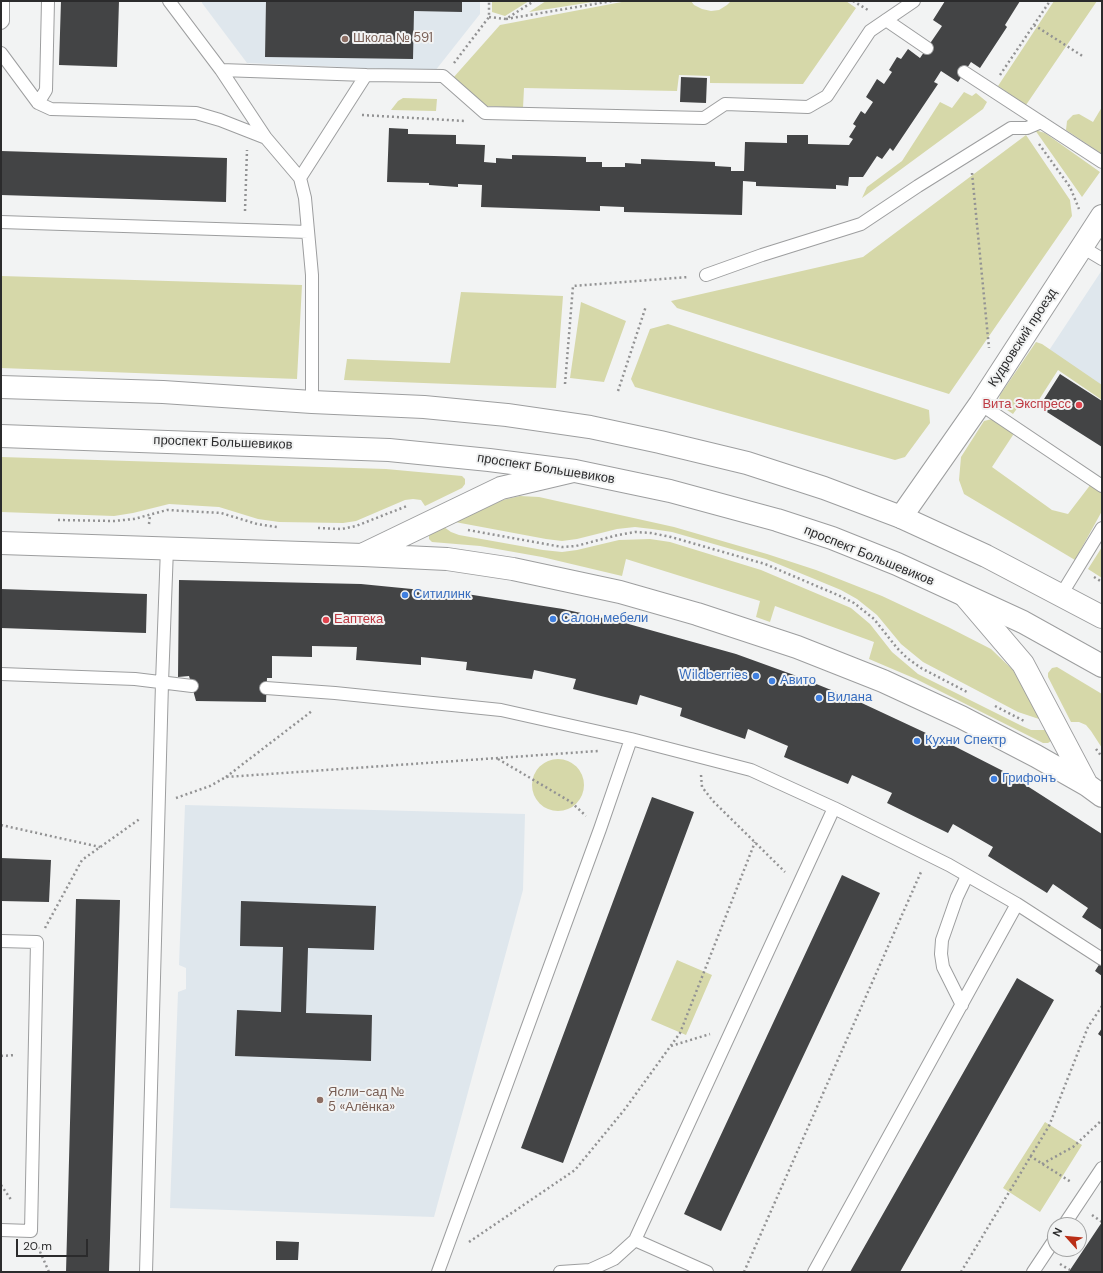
<!DOCTYPE html>
<meta charset="utf-8">
<style>
body{margin:0}
#map{position:relative;width:1103px;height:1273px;overflow:hidden;background:#f2f3f3;font-family:"DM Sans",sans-serif}
canvas{display:block}
.frame{position:absolute;inset:0;border:2px solid #2b2b2c;pointer-events:none}
.north{position:absolute;left:1047px;top:1217px;width:40px;height:40px;box-sizing:border-box;background:#f2f3f3;border:1px solid #a2a3a3;border-radius:50%;rotate:297deg;font-size:11px;font-weight:700;line-height:16px;text-align:center;color:#2b2b2c}
.north::after{content:'';display:block;margin:auto;width:14px;height:18px;background:#ba2e16;clip-path:polygon(50% 0,100% 100%,50% 72%,0 100%)}
.scale{position:absolute;left:16px;top:1239px;width:72px;height:18px;box-sizing:border-box;border:2px solid #2b2b2c;border-top:0;padding-left:5px;font-size:12px;line-height:14px;white-space:nowrap;color:#2b2b2c;-webkit-text-stroke:3px #f2f3f3;paint-order:stroke}
</style>
<div id="map">
<canvas width="1103" height="1273"></canvas>
<div class="frame"></div>
<div class="north">N</div>
<div class="scale">20 m</div>
</div>
<script>
const ctx = document.querySelector('canvas').getContext('2d');
ctx.lineJoin = 'round';
function fillPath(path, color) { ctx.fillStyle = color; ctx.fill(path, 'evenodd'); }
const poly = rows => new Path2D(rows.map(r => 'M' + r).join(''));
function strokePath(path, color, width, dash) { ctx.strokeStyle = color; ctx.lineWidth = width; ctx.lineCap = dash ? 'butt' : 'round'; ctx.setLineDash(dash || []); ctx.stroke(path); }
function label(font, color, halo, rows, align = 'center') {
  ctx.font = font + ' "DM Sans",sans-serif'; ctx.lineWidth = 4; ctx.setLineDash([]); ctx.textBaseline = 'middle'; ctx.strokeStyle = halo; ctx.fillStyle = color; for (const [text, x, y, turn = 0] of rows) {
    ctx.save(); ctx.translate(x, y); ctx.rotate((+turn || 0) * Math.PI / 180); ctx.textAlign = isNaN(turn) ? turn : align; if (halo) ctx.strokeText(text, 0, 0); ctx.fillText(text, 0, 0); ctx.restore();
  }
}
const built = poly([
 [202,1,480,1,480,14,435,71,247,63,202,3],
 [1102,270,1102,397,1044,358],
 [185,805,525,814,523,890,434,1217,170,1208,178,992,186,989,186,968,179,965]
]);
const green = poly([
 [492,1,529,1,505,16,492,12],
 [546,1,599,1,529,12],
 [627,1,691,1,694,5,702,9,711,11,719,10,727,5,731,1,846,1,856,8,803,84,710,83,710,76,679,75,677,91,524,88,523,108,485,106,453,78,500,25],
 [1054,1,1097,1,1026,105,998,86],
 [964,92,972,96,976,93,987,102,983,109,862,198,867,187,902,161,940,102,952,108],
 [403,98,437,99,436,111,391,110,398,101],
 [1102,107,1102,154,1066,130,1067,121,1073,115,1079,114,1093,122],
 [1035,130,1045,133,1100,172,1082,197],
 [1026,135,1070,200,1072,216,949,394,677,308,671,301,863,257],
 [1,276,302,285,297,379,1,368],
 [461,292,563,296,556,388,344,380,347,359,450,363],
 [581,302,626,321,604,382,570,378],
 [668,324,929,410,930,423,905,457,895,460,635,387,631,379,650,329],
 [1036,342,1042,344,1102,385,1102,400,1058,370,1035,406,1024,399,1013,414,1007,410,1002,406,999,400,1000,395],
 [992,419,1012,430,1013,435,992,467,1052,510,1068,514,1091,484,1102,489,1102,511,1075,560,964,494,959,480,961,457,984,421],
 [1,457,386,469,462,476,465,479,465,484,462,488,425,506,421,500,413,499,405,500,356,521,343,523,279,522,258,519,219,507,169,504,133,513,114,516,1,512],
 [520,496,539,497,674,527,767,554,816,570,882,596,948,627,991,649,1013,670,1042,720,1018,712,923,662,901,644,877,615,857,599,841,590,766,559,672,532,652,529,635,527,617,529,577,539,562,541,546,539,455,522,503,500],
 [444,527,451,532,459,535,543,550,562,552,577,550,619,540,650,539,670,542,761,570,851,608,870,624,892,652,918,674,1022,726,1031,730,1047,730,1050,735,1051,741,1048,743,1043,743,916,679,869,659,874,642,775,606,770,622,756,617,760,601,626,559,622,576,542,557,480,546,432,542,429,539,429,536,431,532],
 [1102,547,1102,578,1088,569],
 [1057,667,1102,694,1102,748,1091,731,1086,725,1079,722,1071,722,1048,677,1048,673,1052,668],
 '532 785a26 26 0 1 1 52 0a26 26 0 1 1-52 0Z',
 [677,960,712,975,686,1035,651,1020],
 [1045,1122,1082,1145,1040,1212,1003,1188]
]);
const building = poly([
 [61,1,119,1,117,67,59,65],
 [266,1,462,1,462,12,414,11,413,59,265,57],
 [945,1,1020,1,1005,25,1007,27,980,68,971,62,958,82,941,71,934,82,938,84,893,151,890,148,882,159,877,156,863,177,849,177,848,186,836,185,836,189,756,186,756,182,743,181,742,215,624,212,624,207,600,206,600,211,481,207,482,185,458,184,458,187,429,185,429,183,387,182,389,128,408,129,408,134,456,135,456,144,485,145,484,162,496,163,496,158,512,159,512,155,554,156,586,157,586,162,602,162,602,167,625,167,625,163,641,164,641,159,715,162,715,166,731,167,731,171,744,171,745,142,787,143,787,135,808,135,808,144,849,145,853,139,849,137,856,126,853,124,861,111,865,114,873,102,866,97,877,79,884,84,892,72,889,70,897,57,901,59,908,49,920,58,942,26,933,20],
 [681,77,707,78,706,103,680,102],
 [1,151,227,158,226,202,1,195],
 [1060,374,1102,401,1102,447,1039,407],
 [179,580,361,584,473,595,563,609,625,623,736,654,794,675,851,698,956,747,1007,773,1102,834,1102,930,1082,917,1088,908,1053,884,1047,893,988,856,993,847,953,824,948,833,887,803,892,793,852,775,848,784,784,757,788,746,748,729,745,739,680,716,682,708,640,695,637,705,573,689,576,679,534,670,532,679,466,670,467,662,421,657,421,665,356,660,357,647,312,646,312,657,272,656,272,678,267,678,266,702,196,701,189,676,178,677],
 [1,589,147,594,146,633,1,628],
 [652,797,694,812,563,1163,521,1148],
 [1,858,51,860,49,902,1,901],
 [842,875,880,893,721,1231,684,1214],
 [76,899,120,900,109,1272,66,1272],
 [241,901,376,906,374,950,308,948,306,1013,372,1015,371,1061,235,1056,237,1010,281,1012,283,947,240,946],
 [1102,960,1102,976,1095,971],
 [1017,978,1054,1000,900,1272,850,1272],
 [1102,1028,1102,1037,1098,1034],
 [1102,1222,1102,1272,1068,1272,1070,1270],
 [276,1241,299,1242,298,1260,276,1260]
]);
const path = poly([
 [853,1,868,10],
 [489,17,506,19,534,1],
 [506,19,612,1],
 [1034,25,1084,57],
 [454,63,489,17,489,1],
 [1000,75,1050,1],
 [362,115,465,121],
 [1039,144,1070,187,1079,209],
 [972,173,989,348],
 [245,211,247,150],
 [565,384,573,286,688,277],
 [618,391,646,306],
 [58,520,114,521,134,519,167,510,221,513,257,524,277,527],
 [149,524,150,515],
 [318,528,342,529,356,526,407,506],
 [468,530,562,547,576,546,618,535,635,532,651,533,671,537,765,564,840,596,854,603,874,619,897,648,907,658,921,668,967,692],
 [1094,577,1102,582],
 [995,706,1026,722],
 [1096,749,1102,757],
 [498,759,571,802,586,816],
 [701,775,702,787,713,801,785,872],
 [226,777,312,711],
 [176,798,210,786,226,777,598,751],
 [1,825,100,847],
 [45,928,82,860,141,818],
 [671,1046,710,1034],
 [1,1056,16,1055],
 [1030,1156,1071,1182],
 [1042,1164,1073,1147,1102,1120],
 [1,1185,12,1201],
 [1092,1215,1102,1222],
 [469,1242,575,1170,625,1109,680,1033,755,842],
 [38,1247,49,1272],
 [1060,1264,1070,1270],
 [744,1272,921,872],
 [961,1272,1049,1126,1088,1027,1102,1006]
]);
const service = poly([
 [169,1,221,70,266,138,300,178,305,198,312,275,312,402],
 [886,20,927,48],
 [1,23,3,21,3,1],
 [1,53,38,103,51,109,196,113,220,120,266,138],
 [221,70,366,75],
 [964,72,1102,162],
 [38,103,46,90,48,1],
 [300,178,366,75,443,76,485,113,704,118,725,104,808,107,827,96,870,31,914,1],
 [1,222,308,232],
 [1082,247,1102,259],
 [706,275,762,255,861,224,918,186,1011,128,1027,128,1041,122],
 [980,404,1102,486],
 [1061,595,1102,528],
 [1,674,135,679,192,686],
 [266,688,335,693,501,710,631,739,751,770,834,808,949,865,1017,904,1102,959],
 [1,941,37,942,31,1231,1,1230],
 [962,1005,943,967,941,954,942,940,957,897,967,876],
 [1064,1225,1102,1168],
 [635,1240,834,808],
 [146,1272,162,683,167,548],
 [438,1272,600,829,631,739],
 [560,1272,590,1270,614,1259,635,1240,707,1272],
 [814,1272,1017,904],
 [1033,1272,1055,1239]
]);
const minor = poly([
 [1,543,363,555,447,559,513,569,620,592,697,614,797,647,883,681,961,717,1036,756,1087,785,1102,796],
 [364,554,501,488,573,471],
 [965,596,1023,664,1087,785]
]);
const tertiary = poly([
 [901,517,980,404,1102,216]
]);
const primary = poly([
 [1,387,163,392,312,402,424,407,507,415,590,427,660,442,747,463,824,488,901,517,986,556,1102,617],
 [1,436,389,450,489,460,575,471,670,491,777,520,832,538,897,564,1023,622,1102,666]
]);
const markers = [
 [345,39,4,"#8d6e63"],
 [1079,405,4,"#e0444e"],
 [405,595,4,"#3f7fe0"],
 [553,619,4,"#3f7fe0"],
 [326,620,4,"#e0444e"],
 [756,676,4,"#3f7fe0"],
 [772,681,4,"#3f7fe0"],
 [819,698,4,"#3f7fe0"],
 [917,741,4,"#3f7fe0"],
 [994,779,4,"#3f7fe0"],
 [320,1100,4,"#8d6e63"]
];
const educationNames = [
 ["Школа № 591",353,39],
 ["Ясли-сад №",328,1093],
 ["5 «Алёнка»",328,1108]
];
const streetNames = [
 ["Кудровский проезд",1023,338,-57],
 ["проспект Большевиков",223,443,2],
 ["проспект Большевиков",546,469,9],
 ["проспект Большевиков",869,556,22]
];
const healthNames = [
 ["Вита Экспресс",1071,405],
 ["Еаптека",334,620,"left"]
];
const shopNames = [
 ["Ситилинк",413,595],
 ["Салон мебели",561,619],
 ["Wildberries",748,676,"right"],
 ["Авито",780,681],
 ["Вилана",827,698],
 ["Кухни Спектр",925,741],
 ["Грифонъ",1002,779]
];
fillPath(built, '#dfe7ed');
fillPath(green, '#d6d8a9');
fillPath(building, '#434445');
strokePath(service, '#9d9e9f', 14);
strokePath(minor, '#9d9e9f', 24);
strokePath(tertiary, '#9d9e9f', 24);
strokePath(primary, '#9d9e9f', 24);
strokePath(path, '#929293', 2.5, [2, 3]);
strokePath(service, '#fff', 12);
strokePath(minor, '#fff', 22);
strokePath(tertiary, '#fff', 22);
strokePath(primary, '#fff', 22);
for (const [x, y, r, color] of markers) { const dot = new Path2D(); dot.arc(x, y, r, 0, 2 * Math.PI); ctx.fillStyle = color; ctx.fill(dot); strokePath(dot, '#f2f3f3', 1.5); }
label('13px', '#785e54', '#f2f3f3', educationNames, 'left');
label('13px', '#2b2b2c', '#f2f3f3', streetNames);
label('13px', '#be3a42', '#f2f3f3', healthNames, 'right');
label('13px', '#366cbe', '#f2f3f3', shopNames, 'left');
</script>
